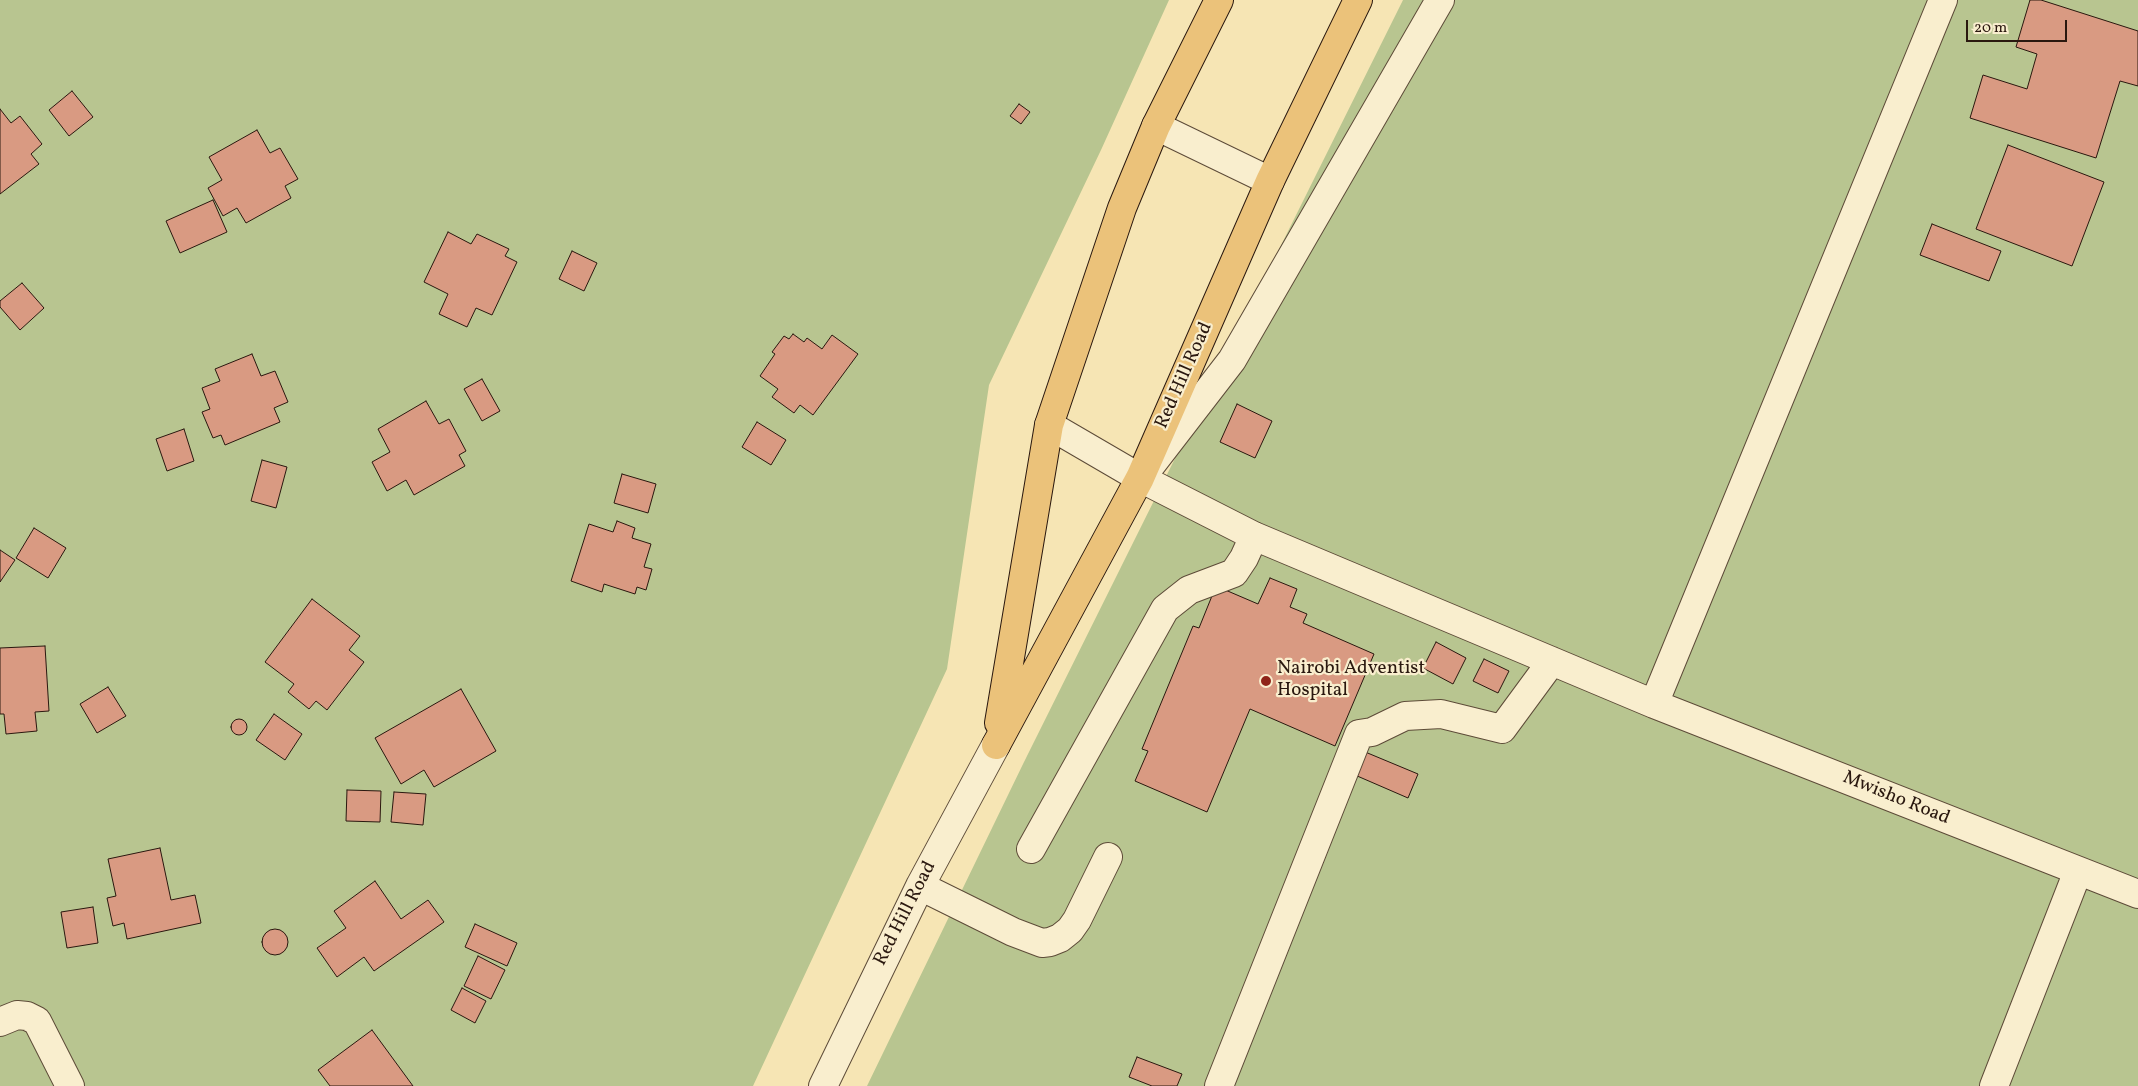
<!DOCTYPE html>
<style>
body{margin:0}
#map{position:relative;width:2138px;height:1086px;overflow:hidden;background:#f6e5b4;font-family:Vollkorn,serif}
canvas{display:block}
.scale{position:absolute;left:1966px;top:20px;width:101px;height:22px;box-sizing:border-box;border:2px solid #2a180f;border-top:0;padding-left:6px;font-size:15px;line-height:18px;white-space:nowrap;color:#2a180f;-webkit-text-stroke:4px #f9eece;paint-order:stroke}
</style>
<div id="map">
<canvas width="2138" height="1086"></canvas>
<div class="scale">20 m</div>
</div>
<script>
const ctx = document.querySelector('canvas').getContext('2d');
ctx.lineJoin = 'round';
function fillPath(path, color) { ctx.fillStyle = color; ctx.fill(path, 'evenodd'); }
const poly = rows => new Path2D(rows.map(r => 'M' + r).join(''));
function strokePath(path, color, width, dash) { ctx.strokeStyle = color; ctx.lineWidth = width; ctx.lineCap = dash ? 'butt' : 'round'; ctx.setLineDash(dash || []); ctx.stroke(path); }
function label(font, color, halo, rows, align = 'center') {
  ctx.font = font + ' Vollkorn,serif'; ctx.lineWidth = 4.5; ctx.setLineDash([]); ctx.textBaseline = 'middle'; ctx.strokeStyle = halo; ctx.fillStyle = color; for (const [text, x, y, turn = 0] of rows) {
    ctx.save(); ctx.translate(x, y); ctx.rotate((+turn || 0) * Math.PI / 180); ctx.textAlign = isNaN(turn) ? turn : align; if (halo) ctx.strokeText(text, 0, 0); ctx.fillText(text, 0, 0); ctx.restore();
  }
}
const green = poly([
 [0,0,1169,0,1101,150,989,385,947,669,753,1086,0,1086],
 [1403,0,2138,0,2138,1086,867,1086,1024,762]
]);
const building = poly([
 [2030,0,2041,0,2138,31,2138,86,2120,81,2096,158,1970,118,1983,75,2027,89,2037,54,2016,47,2030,0],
 [72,91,93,117,69,136,49,110,72,91],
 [1019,104,1030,112,1021,124,1010,116,1019,104],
 [0,109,11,123,20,116,42,144,31,154,39,164,0,194,0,109],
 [257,130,270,153,280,148,298,179,285,186,291,198,246,223,237,208,223,216,208,188,222,180,209,157,257,130],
 [2008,145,2104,182,2072,266,1976,229,2008,145],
 [213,200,227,232,180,253,166,221,213,200],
 [1932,224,2001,251,1989,281,1920,255,1932,224],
 [448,232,471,244,477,234,509,249,505,256,517,262,492,315,476,308,467,327,439,314,448,294,424,282,448,232],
 [572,251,597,263,584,291,559,279,572,251],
 [22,283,44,308,20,330,0,307,0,301,22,283],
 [793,334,804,342,807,338,822,349,832,335,858,354,813,415,800,405,794,413,772,397,778,389,760,376,775,354,772,352,784,336,789,339,793,334],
 [252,354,261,376,275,371,288,402,274,408,280,422,225,445,221,435,213,438,202,412,210,409,202,388,220,381,215,369,252,354],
 [482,379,500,411,482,421,464,389,482,379],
 [426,401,439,424,449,419,466,451,459,455,465,466,414,495,406,480,387,491,372,462,390,452,378,429,426,401],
 [1237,404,1272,421,1255,458,1220,442,1237,404],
 [757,422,786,440,771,465,742,447,757,422],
 [184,429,194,461,167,471,156,439,184,429],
 [262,460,287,467,276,508,251,501,262,460],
 [622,474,656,484,648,513,614,503,622,474],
 [617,521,635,528,632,538,651,544,644,567,652,569,646,590,637,587,635,594,604,584,602,592,571,581,589,524,613,532,617,521],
 [34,528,66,548,48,578,16,558,34,528],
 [0,550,15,560,0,582,0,550],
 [1270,578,1297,589,1290,607,1307,614,1303,623,1374,654,1335,746,1250,709,1207,812,1135,781,1148,751,1142,749,1193,626,1199,628,1216,586,1258,604,1270,578],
 [312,599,360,636,349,650,364,662,327,710,316,701,309,709,288,692,294,684,265,662,312,599],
 [1436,642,1466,658,1453,684,1423,668,1436,642],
 [45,646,49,711,35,712,37,731,6,734,4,714,0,714,0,648,45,646],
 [1484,659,1509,671,1498,693,1473,681,1484,659],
 [108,687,126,716,97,733,80,704,108,687],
 [461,689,496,751,434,787,424,770,401,784,375,738,461,689],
 [274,714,302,734,285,760,256,740,274,714],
 '231 727a8 8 0 1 1 16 0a8 8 0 1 1-16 0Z',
 [1358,749,1418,774,1408,798,1348,772,1358,749],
 [347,790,381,791,380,822,346,821,347,790],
 [394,792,426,794,423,825,391,822,394,792],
 [160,848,171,900,195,895,201,923,127,939,124,923,113,926,107,898,116,896,108,859,160,848],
 [375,881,401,919,428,900,444,922,374,971,364,957,337,977,317,948,346,928,334,911,375,881],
 [93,907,98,943,67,948,61,912,93,907],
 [475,924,517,943,507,966,465,947,475,924],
 '262 942a13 13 0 1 1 26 0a13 13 0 1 1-26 0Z',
 [478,956,505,970,491,999,464,986,478,956],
 [462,988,486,1001,475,1023,451,1010,462,988],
 [372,1030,413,1086,330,1086,318,1070,372,1030],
 [1137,1057,1182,1074,1177,1086,1152,1086,1129,1077,1137,1057]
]);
const minor = poly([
 [1156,126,1270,181],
 [1049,425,1140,478,1254,536,1654,704,1943,0],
 [1151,465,1232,360,1440,0],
 [1654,704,2138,894],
 [1031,849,1165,609,1189,590,1234,573,1244,558,1254,536],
 [920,886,1013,932,1042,943,1050,942,1060,938,1070,930,1077,920,1108,857],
 [0,1022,17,1015,27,1016,37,1021,70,1086],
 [823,1086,920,886,996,745],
 [1219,1086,1359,734,1372,732,1405,716,1441,714,1502,729,1552,661],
 [1994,1086,2078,871]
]);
const major = poly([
 [999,723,1049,425,1122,208,1156,126,1219,0],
 [996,745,1140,478,1270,181,1358,0]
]);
const markers = [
 [1266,681,6,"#8f2418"]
];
const streetNames = [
 ["Red Hill Road",1185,376,-66],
 ["Mwisho Road",1896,799,22],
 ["Red Hill Road",906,914,-63]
];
const poiNames = [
 ["Nairobi Adventist",1277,670],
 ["Hospital",1277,692]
];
fillPath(green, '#b8c590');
fillPath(building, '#d99a82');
strokePath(building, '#2a180f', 1);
strokePath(minor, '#5d4b38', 30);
strokePath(major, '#2a180f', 30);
strokePath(minor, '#f9eece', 28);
strokePath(major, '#ebc27a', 28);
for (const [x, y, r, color] of markers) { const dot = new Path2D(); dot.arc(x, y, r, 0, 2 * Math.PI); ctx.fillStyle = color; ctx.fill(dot); strokePath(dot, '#f9eece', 2); }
label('19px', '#2a180f', '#f9eece', streetNames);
label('19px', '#2a180f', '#f9eece', poiNames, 'left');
</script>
